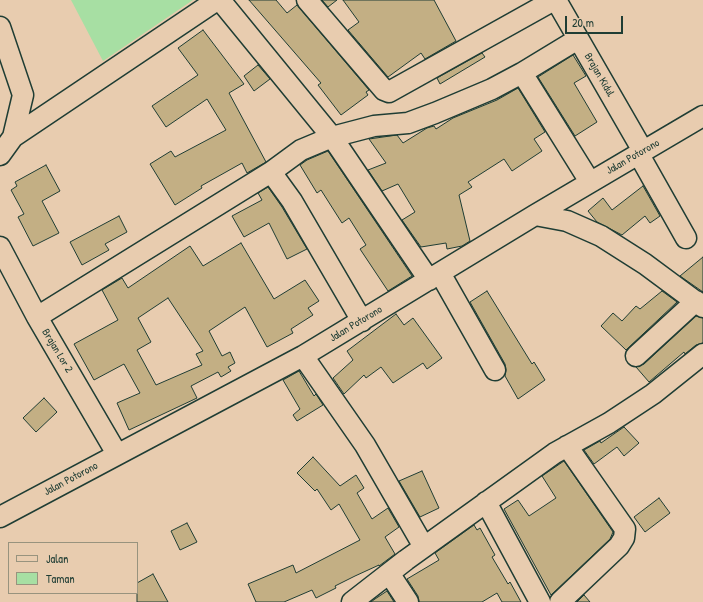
<!DOCTYPE html>
<style>
body{margin:0}
#map{position:relative;width:703px;height:602px;overflow:hidden;background:#e8ccaf;font-family:"Patrick Hand",sans-serif}
canvas{display:block}
.legend{position:absolute;left:8px;top:542px;width:130px;height:52px;box-sizing:border-box;background:#e8ccaf;border:1px solid #98937e;margin:0;padding:5px 7px;list-style:none;font-size:12px;color:#1f3d34}
.legend li{display:flex;align-items:center;gap:8px;height:20px}
.legend b{width:20px;border:1px solid #98937e}
.scale{position:absolute;left:565px;top:16px;width:58px;height:18px;box-sizing:border-box;border:2px solid #1f3d34;border-top:0;padding-left:5px;font-size:12px;line-height:14px;white-space:nowrap;color:#1f3d34;-webkit-text-stroke:3px #e8ccaf;paint-order:stroke}
</style>
<div id="map">
<canvas width="703" height="602"></canvas>
<ul class="legend">
<li><b style="height:5px;background:#e8ccaf"></b>Jalan</li>
<li><b style="height:11px;background:#a7dfa3"></b>Taman</li>
</ul>
<div class="scale">20 m</div>
</div>
<script>
const ctx = document.querySelector('canvas').getContext('2d');
ctx.lineJoin = 'round';
function fillPath(path, color) { ctx.fillStyle = color; ctx.fill(path, 'evenodd'); }
const poly = rows => new Path2D(rows.map(r => 'M' + r).join(''));
function strokePath(path, color, width, dash) { ctx.strokeStyle = color; ctx.lineWidth = width; ctx.lineCap = dash ? 'butt' : 'round'; ctx.setLineDash(dash || []); ctx.stroke(path); }
function label(font, color, halo, rows, align = 'center') {
  ctx.font = font + ' "Patrick Hand",sans-serif'; ctx.lineWidth = 3; ctx.setLineDash([]); ctx.textBaseline = 'middle'; ctx.strokeStyle = halo; ctx.fillStyle = color; for (const [text, x, y, turn = 0] of rows) {
    ctx.save(); ctx.translate(x, y); ctx.rotate((+turn || 0) * Math.PI / 180); ctx.textAlign = isNaN(turn) ? turn : align; if (halo) ctx.strokeText(text, 0, 0); ctx.fillText(text, 0, 0); ctx.restore();
  }
}
const green = poly([
 [71,0,193,0,103,61]
]);
const building = poly([
 [249,0,276,0,287,13,297,5,369,90,366,92,368,95,341,115,318,85,321,83,249,0],
 [322,0,337,0,328,7,322,0],
 [343,0,434,0,456,41,425,59,421,53,388,77,348,30,359,22,343,0],
 [203,30,244,84,229,93,266,162,247,173,242,163,201,186,202,188,175,205,150,164,171,151,175,157,226,130,207,99,166,127,152,106,198,75,178,48,203,30],
 [482,53,485,57,440,84,437,78,482,53],
 [573,55,586,76,574,83,597,122,575,136,538,77,573,55],
 [258,65,270,79,254,91,244,76,258,65],
 [518,88,545,132,534,139,542,151,512,171,504,159,468,182,472,187,459,195,470,241,462,246,447,249,446,243,421,247,402,220,415,212,398,184,382,191,368,170,386,163,369,139,397,135,403,143,427,128,434,126,436,129,453,118,497,100,518,88],
 [328,151,412,276,388,291,360,249,366,245,349,218,342,223,321,190,317,193,300,165,307,160,328,151],
 [46,165,60,191,42,201,59,233,33,246,18,217,24,214,11,190,17,186,15,182,46,165],
 [643,186,660,216,650,223,645,216,622,235,597,222,588,211,603,198,612,210,643,186],
 [268,187,282,207,307,249,287,259,269,223,244,237,232,216,262,200,258,193,268,187],
 [119,216,127,232,105,244,109,250,82,265,70,242,119,216],
 [241,243,274,299,305,280,319,301,308,308,313,315,291,329,293,333,267,347,245,307,209,331,222,356,230,352,235,363,228,367,231,371,221,377,218,372,191,386,197,398,129,430,117,403,140,393,124,364,94,380,74,344,118,320,102,290,122,278,128,288,190,246,203,266,241,243],
 [168,298,203,351,196,354,202,365,156,385,137,350,151,342,138,318,168,298],
 [703,257,703,292,680,276,703,257],
 [487,291,532,364,534,362,545,380,518,399,505,376,506,370,505,364,470,302,487,291],
 [662,291,677,302,626,350,601,326,613,313,622,321,636,306,640,309,662,291],
 [396,314,404,325,413,318,442,358,427,369,423,363,393,383,381,367,366,378,364,375,344,394,333,378,353,360,347,351,396,314],
 [696,316,703,318,703,343,696,345,685,354,684,352,649,382,636,367,644,364,696,316],
 [299,371,314,396,316,394,323,405,297,421,293,415,300,409,283,380,299,371],
 [44,398,57,412,36,432,23,418,44,398],
 [624,427,639,443,624,456,617,447,594,464,584,450,600,441,601,443,624,427],
 [313,457,340,486,356,475,364,488,357,493,372,519,388,508,399,527,385,537,395,554,379,566,379,565,355,576,335,586,336,588,316,598,312,590,284,602,256,602,248,584,293,565,296,573,360,540,339,504,331,510,317,489,315,491,297,473,313,457],
 [564,461,613,532,610,539,551,595,504,509,518,500,529,516,556,498,542,476,564,461],
 [422,471,439,508,420,517,399,481,422,471],
 [659,498,670,513,645,532,634,517,659,498],
 [187,523,197,542,180,550,171,531,187,523],
 [474,525,477,530,480,528,495,555,492,557,508,584,510,582,521,602,502,602,497,593,482,602,419,602,418,596,407,579,439,560,435,553,474,525],
 [153,574,168,602,137,602,137,583,153,574],
 [387,591,394,602,371,602,375,599,387,591],
 [584,595,590,602,577,602,584,595]
]);
const street = poly([
 [220,0,332,137,429,280],
 [307,0,384,90,389,92,554,0],
 [556,0,643,151],
 [0,27,23,95,13,137,0,155],
 [522,73,590,182],
 [13,137,217,0],
 [638,153,686,238],
 [535,215,567,221,601,236,645,264,703,307],
 [0,247,37,317,117,454],
 [440,273,495,370],
 [37,317,271,172],
 [362,321,292,201,271,172,301,150,332,137,374,126,408,123,435,113,492,89,522,73,578,39],
 [303,356,365,445,424,547],
 [636,356,696,301],
 [486,502,540,602],
 [0,517,303,356,535,215,703,116],
 [389,573,408,602],
 [352,602,406,560,555,453,609,423,653,394,703,354],
 [560,602,619,546,624,538,625,529,567,446]
]);
const streetNames = [
 ["Brajan Kidul",599,75,60],
 ["Jalan Potorono",633,157,-30],
 ["Jalan Potorono",356,324,-31],
 ["Brajan Lor 2",57,351,59],
 ["Jalan Potorono",71,479,-28]
];
fillPath(green, '#a7dfa3');
fillPath(building, '#c3af84');
strokePath(building, '#1f3d34', 1);
strokePath(street, '#1f3d34', 23);
strokePath(street, '#e8ccaf', 20);
label('11px', '#1f3d34', '#e8ccaf', streetNames);
</script>
